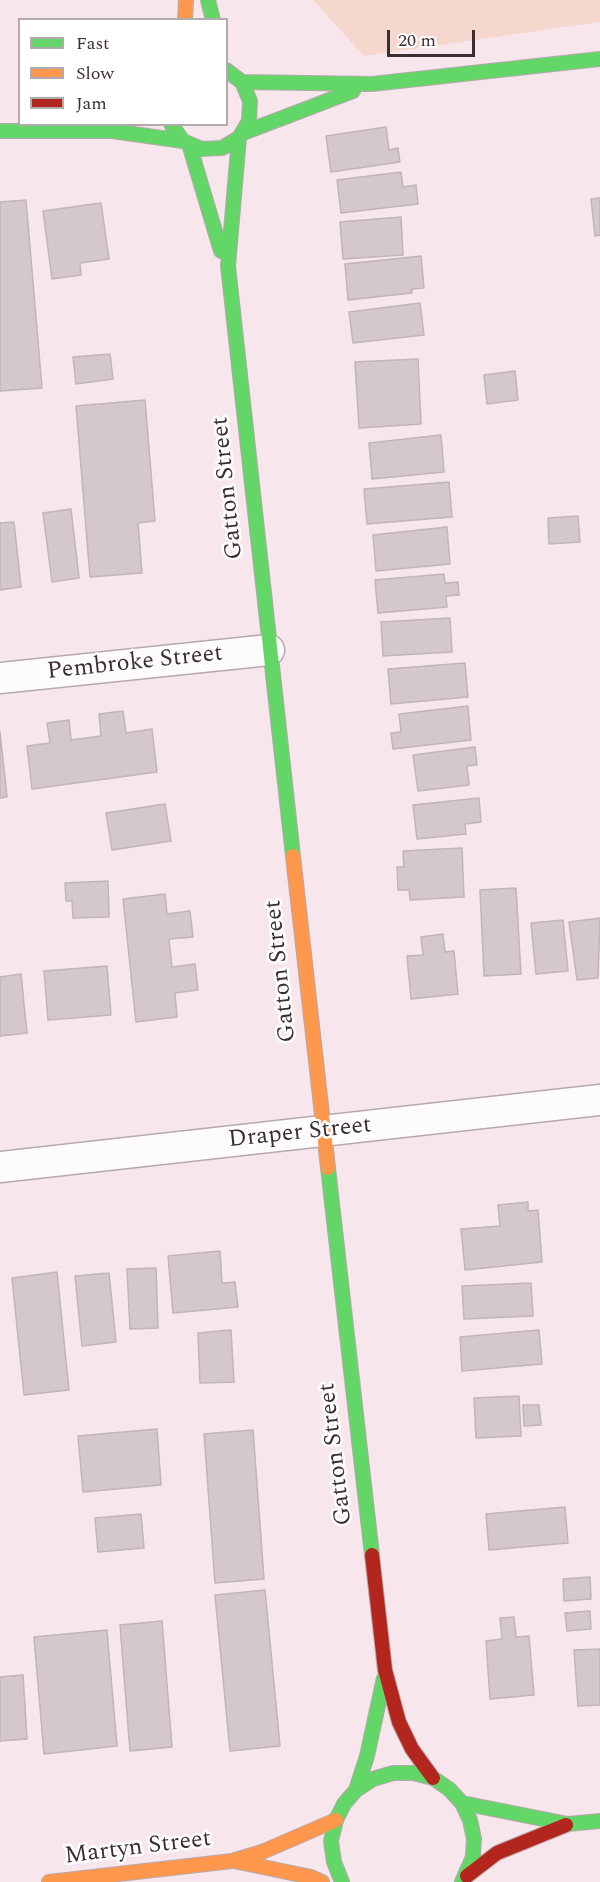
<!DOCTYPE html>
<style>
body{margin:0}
#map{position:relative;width:600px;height:1882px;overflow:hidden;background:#f7e7ec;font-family:Spectral,serif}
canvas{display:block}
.legend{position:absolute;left:18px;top:18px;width:210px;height:108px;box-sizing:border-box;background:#fff;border:2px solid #b1abad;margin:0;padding:8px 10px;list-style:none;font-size:18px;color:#3c2e32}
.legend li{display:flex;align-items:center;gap:12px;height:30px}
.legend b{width:30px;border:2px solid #b1abad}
.scale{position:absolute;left:387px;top:30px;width:88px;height:27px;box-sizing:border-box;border:3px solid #3c2e32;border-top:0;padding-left:8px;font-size:18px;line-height:21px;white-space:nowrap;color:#3c2e32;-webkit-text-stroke:4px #fff;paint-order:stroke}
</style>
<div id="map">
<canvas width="600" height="1882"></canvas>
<ul class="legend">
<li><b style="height:8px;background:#63d668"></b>Fast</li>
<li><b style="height:8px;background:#ff974d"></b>Slow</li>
<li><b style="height:8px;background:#b3261e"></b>Jam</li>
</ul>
<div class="scale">20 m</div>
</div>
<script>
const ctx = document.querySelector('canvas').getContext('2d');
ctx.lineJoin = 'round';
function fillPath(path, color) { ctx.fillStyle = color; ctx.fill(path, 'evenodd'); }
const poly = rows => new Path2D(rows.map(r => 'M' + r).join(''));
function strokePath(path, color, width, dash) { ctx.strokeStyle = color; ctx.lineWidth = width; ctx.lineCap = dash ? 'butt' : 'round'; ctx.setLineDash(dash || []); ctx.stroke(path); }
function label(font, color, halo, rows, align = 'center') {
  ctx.font = font + ' Spectral,serif'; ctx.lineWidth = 5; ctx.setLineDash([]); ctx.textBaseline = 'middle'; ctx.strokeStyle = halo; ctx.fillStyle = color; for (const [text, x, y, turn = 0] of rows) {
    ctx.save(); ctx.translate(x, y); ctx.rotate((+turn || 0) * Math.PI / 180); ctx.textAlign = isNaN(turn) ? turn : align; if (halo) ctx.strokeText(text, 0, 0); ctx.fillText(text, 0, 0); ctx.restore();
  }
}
const green = poly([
 [313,0,600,0,600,22,364,56]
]);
const building = poly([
 [386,127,389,150,398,148,400,162,331,172,326,136,386,127],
 [401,172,403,187,416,185,418,204,341,213,337,180,401,172],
 [600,198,600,235,595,236,591,199,600,198],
 [26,200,42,388,0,391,0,202,26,200],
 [101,203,109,259,80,263,81,275,52,279,43,211,101,203],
 [401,217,403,255,343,259,340,222,401,217],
 [421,256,424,288,412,289,412,293,348,300,345,264,421,256],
 [420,303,424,335,353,343,349,312,420,303],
 [110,354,113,379,76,384,73,357,110,354],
 [418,359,421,424,359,428,355,362,418,359],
 [515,371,518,400,487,404,484,375,515,371],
 [145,400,155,521,138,523,142,573,90,577,76,406,145,400],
 [441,435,444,472,372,479,369,443,441,435],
 [449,482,452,517,367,524,364,489,449,482],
 [71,509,79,578,52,582,43,513,71,509],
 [578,516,580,542,549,544,548,518,578,516],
 [14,522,21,587,0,590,0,523,14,522],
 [447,527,450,564,376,571,373,535,447,527],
 [444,574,445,583,458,582,459,595,446,596,447,607,378,613,375,580,444,574],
 [450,618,452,652,383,656,381,622,450,618],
 [465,663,468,697,391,704,388,669,465,663],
 [468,706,471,740,393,749,391,733,401,732,399,714,468,706],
 [123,711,126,733,152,729,157,772,32,789,27,746,50,743,47,723,69,720,71,740,101,736,99,714,123,711],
 [0,732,7,797,0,798,0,732],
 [475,747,477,765,467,766,469,785,418,791,413,755,475,747],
 [479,798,481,822,465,824,466,834,417,839,413,805,479,798],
 [165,804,171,841,112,850,106,813,165,804],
 [462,848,464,897,410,900,409,890,398,890,397,867,404,867,403,851,462,848],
 [108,881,109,917,73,918,72,901,66,901,65,883,108,881],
 [516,888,521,974,484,976,480,890,516,888],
 [165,894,167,914,190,911,193,937,169,939,172,967,195,964,198,990,175,993,177,1017,136,1022,123,899,165,894],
 [600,918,598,978,577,980,569,922,600,918],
 [563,920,568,971,536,974,531,923,563,920],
 [443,934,445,952,454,951,458,994,411,999,407,956,423,955,421,937,443,934],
 [107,966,111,1015,48,1020,44,971,107,966],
 [21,974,27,1033,0,1036,0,977,21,974],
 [528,1202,528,1211,538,1210,542,1262,465,1270,461,1229,500,1226,498,1205,528,1202],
 [220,1251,222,1283,235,1282,238,1307,173,1313,168,1256,220,1251],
 [156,1268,158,1328,130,1329,127,1269,156,1268],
 [57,1272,69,1390,24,1395,12,1278,57,1272],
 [109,1273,116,1342,82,1346,75,1276,109,1273],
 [531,1283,533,1316,464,1319,462,1286,531,1283],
 [231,1330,234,1382,200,1383,198,1333,231,1330],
 [539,1330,542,1364,462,1371,460,1337,539,1330],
 [519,1396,521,1436,476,1438,474,1398,519,1396],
 [523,1405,539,1405,541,1425,524,1426,523,1405],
 [157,1429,161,1485,83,1492,78,1436,157,1429],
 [253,1430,264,1579,215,1583,204,1434,253,1430],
 [565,1507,568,1543,489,1550,486,1514,565,1507],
 [141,1514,144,1548,98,1552,95,1518,141,1514],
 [590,1577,591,1599,564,1601,563,1579,590,1577],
 [265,1590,280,1746,230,1751,215,1595,265,1590],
 [590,1611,591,1629,567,1631,565,1613,590,1611],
 [514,1617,516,1637,529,1636,534,1695,490,1699,486,1641,502,1639,500,1618,514,1617],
 [162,1621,172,1747,130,1751,120,1625,162,1621],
 [107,1630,117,1746,44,1754,34,1637,107,1630],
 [600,1649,600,1705,578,1706,574,1650,600,1649],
 [23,1675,27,1739,0,1741,0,1677,23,1675]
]);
const street = poly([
 [0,678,269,650],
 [0,1167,600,1100]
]);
const fast = poly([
 [208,0,213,20],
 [242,82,372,84,600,59],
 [171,124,183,141,202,149,222,148,239,138,249,121,250,101,242,82,226,70],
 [0,131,112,131,183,141],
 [243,133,353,91],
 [239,138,228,266,293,856],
 [189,144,221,251],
 [328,1168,372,1555],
 [356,1790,367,1756,384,1678],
 [462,1803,568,1824,600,1821],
 [342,1882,334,1862,331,1841,336,1820,344,1804,356,1790,373,1779,393,1773,413,1773,433,1778,449,1789,462,1803,470,1820,474,1839,473,1857,462,1882]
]);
const slow = poly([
 [185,20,186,0],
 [293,856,328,1168],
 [234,1861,311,1877,322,1882],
 [49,1882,232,1861,262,1852,336,1820]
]);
const jam = poly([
 [372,1555,385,1670,399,1722,412,1749,433,1778],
 [467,1876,497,1853,566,1825]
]);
const streetNames = [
 ["Gatton Street",229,488,-96],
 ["Pembroke Street",135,664,-6],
 ["Gatton Street",282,971,-96],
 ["Draper Street",300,1134,-6],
 ["Gatton Street",337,1454,-97],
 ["Martyn Street",138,1849,-7]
];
fillPath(green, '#f6d7ce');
fillPath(building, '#d4c8ce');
strokePath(building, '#c1b4ba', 1.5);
strokePath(street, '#b6a8ac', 33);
strokePath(fast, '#b6a8ac', 16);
strokePath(slow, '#b6a8ac', 16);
strokePath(jam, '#b6a8ac', 16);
strokePath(street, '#fefbfc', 30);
strokePath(fast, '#63d668', 14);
strokePath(slow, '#ff974d', 14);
strokePath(jam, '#b3261e', 14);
label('24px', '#3c2e32', '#fff', streetNames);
</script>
